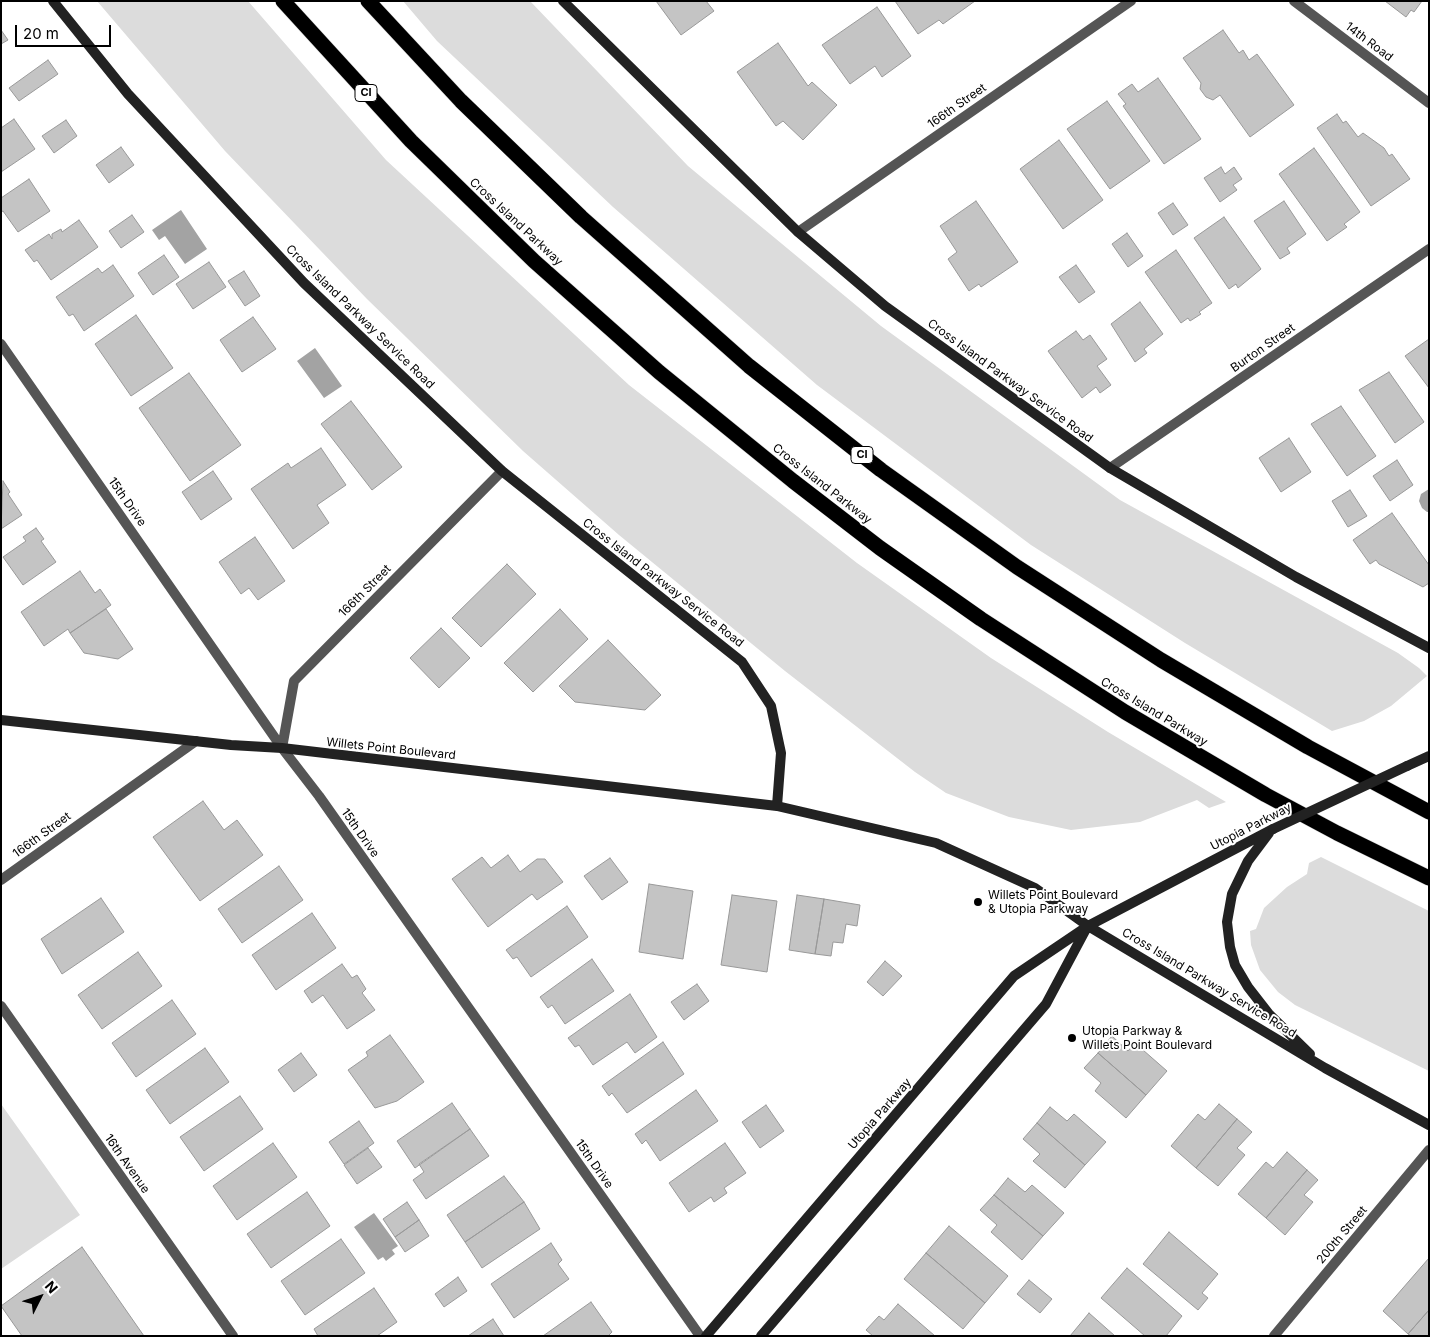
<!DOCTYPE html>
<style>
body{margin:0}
#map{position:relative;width:1430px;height:1337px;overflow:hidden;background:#fff;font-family:Inter,sans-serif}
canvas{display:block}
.frame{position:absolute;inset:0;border:2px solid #000;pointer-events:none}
.north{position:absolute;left:15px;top:1272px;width:50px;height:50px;-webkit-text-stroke:4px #fff;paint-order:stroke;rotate:49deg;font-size:14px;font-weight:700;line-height:20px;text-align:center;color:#000}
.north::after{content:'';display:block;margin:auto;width:18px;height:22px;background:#000;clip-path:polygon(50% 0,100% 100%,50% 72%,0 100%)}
.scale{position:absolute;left:15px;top:25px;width:96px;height:22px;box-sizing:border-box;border:2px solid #000;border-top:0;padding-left:6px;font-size:15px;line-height:18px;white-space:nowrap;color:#000;-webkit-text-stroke:4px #fff;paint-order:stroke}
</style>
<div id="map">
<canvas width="1430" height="1337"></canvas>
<div class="frame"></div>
<div class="north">N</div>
<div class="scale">20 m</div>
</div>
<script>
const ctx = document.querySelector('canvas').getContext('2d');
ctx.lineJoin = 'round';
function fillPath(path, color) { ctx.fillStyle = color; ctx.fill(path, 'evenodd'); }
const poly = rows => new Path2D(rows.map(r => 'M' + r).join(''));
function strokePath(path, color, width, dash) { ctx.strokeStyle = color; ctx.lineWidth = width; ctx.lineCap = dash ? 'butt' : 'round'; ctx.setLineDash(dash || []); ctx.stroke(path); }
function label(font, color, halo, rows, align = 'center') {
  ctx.font = font + ' Inter,sans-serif'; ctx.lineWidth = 4; ctx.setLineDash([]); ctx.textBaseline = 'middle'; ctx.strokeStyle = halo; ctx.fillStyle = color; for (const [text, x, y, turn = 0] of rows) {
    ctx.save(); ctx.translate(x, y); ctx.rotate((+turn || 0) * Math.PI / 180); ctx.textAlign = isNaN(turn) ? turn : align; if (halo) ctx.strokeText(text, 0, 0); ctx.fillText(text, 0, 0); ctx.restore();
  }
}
const green = poly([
 [97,1,248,1,386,160,629,385,857,563,991,658,1108,732,1226,802,1209,808,1197,800,1140,822,1071,830,1009,817,946,793,915,772,785,671,619,535,523,451,367,299,225,151],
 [403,1,530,1,688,166,881,326,1120,500,1398,653,1419,668,1427,676,1391,706,1364,721,1332,731,1185,643,1031,545,817,385,613,207,437,41],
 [1321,857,1429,911,1429,1071,1295,1005,1278,992,1260,970,1251,945,1250,931,1256,929,1264,908,1287,887,1307,874,1309,863],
 [1,1104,80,1215,1,1269]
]);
const water = poly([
 [181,210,207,249,185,264,165,236,159,240,152,230],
 [315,348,342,386,324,398,297,361],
 [1429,489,1429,512,1427,512,1422,508,1419,501,1421,494],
 [374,1213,398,1246,392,1250,395,1254,386,1261,383,1257,378,1260,354,1227]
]);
const building = poly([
 [656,1,706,1,714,11,681,35,656,1],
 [895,1,975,1,943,24,939,20,918,34,895,1],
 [1385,1,1422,1,1414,12,1411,10,1406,17,1385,1],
 [877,7,911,56,882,77,875,66,850,84,822,45,877,7],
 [1,30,8,40,1,44,1,30],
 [1223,30,1239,53,1243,50,1249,60,1257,54,1294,105,1250,137,1220,95,1213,100,1206,97,1200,89,1201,83,1183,58,1223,30],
 [778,43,808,86,812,82,837,105,803,140,783,121,776,126,737,72,778,43],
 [48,60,58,74,19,101,9,88,48,60],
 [1158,78,1201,139,1164,164,1123,106,1126,104,1118,94,1132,84,1138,92,1158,78],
 [1107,101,1150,161,1110,189,1067,129,1107,101],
 [1337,114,1343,123,1346,121,1358,137,1363,133,1384,148,1389,156,1392,154,1410,179,1371,206,1317,128,1337,114],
 [14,119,35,149,1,172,1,128,14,119],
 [66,120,77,136,54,153,42,136,66,120],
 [1059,140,1103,200,1063,229,1020,169,1059,140],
 [121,147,134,165,109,183,96,165,121,147],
 [1314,148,1360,212,1344,224,1347,227,1327,241,1279,174,1314,148],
 [1221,167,1225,174,1234,167,1242,179,1233,185,1237,190,1220,202,1204,178,1221,167],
 [29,179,50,211,18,232,3,211,1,212,1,198,29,179],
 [976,201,1018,262,981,287,979,284,969,291,948,259,957,252,940,226,976,201],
 [1284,201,1306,234,1287,248,1290,253,1280,259,1254,221,1284,201],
 [1173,203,1188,225,1173,235,1158,213,1173,203],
 [132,215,144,232,121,248,109,231,132,215],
 [1224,217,1261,269,1238,288,1236,284,1229,289,1194,238,1224,217],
 [79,220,98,247,51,280,37,260,34,262,25,250,49,234,52,239,52,234,61,229,62,232,79,220],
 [1127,233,1143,256,1128,267,1112,244,1127,233],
 [1176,250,1212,303,1199,312,1201,314,1190,321,1188,318,1181,323,1145,272,1176,250],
 [164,255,179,277,153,295,138,273,164,255],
 [209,262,226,287,193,309,176,284,209,262],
 [113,265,134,296,84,331,73,314,69,316,56,297,98,268,102,273,113,265],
 [1076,265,1095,292,1079,303,1059,277,1076,265],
 [244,271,260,296,245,306,228,281,244,271],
 [1140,302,1163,334,1144,349,1147,353,1135,362,1111,324,1140,302],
 [136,315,173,368,131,396,95,344,136,315],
 [253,317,276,349,242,372,220,340,253,317],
 [1076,331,1083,340,1090,335,1107,359,1097,366,1111,385,1100,393,1096,387,1082,398,1048,351,1076,331],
 [1429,339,1429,388,1405,356,1429,339],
 [1389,372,1424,422,1395,443,1359,390,1389,372],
 [189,373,241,445,190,481,139,408,189,373],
 [351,401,402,467,372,490,321,424,351,401],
 [1341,406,1376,456,1347,476,1311,424,1341,406],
 [1289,438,1311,472,1281,492,1259,458,1289,438],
 [321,448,346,485,317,505,329,523,293,549,251,489,288,463,291,468,321,448],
 [1397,460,1413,485,1390,501,1373,476,1397,460],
 [213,471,232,499,201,520,182,492,213,471],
 [3,481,10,492,8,494,22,515,1,529,3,481],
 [1350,490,1367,516,1348,527,1332,501,1350,490],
 [1392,513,1429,565,1429,583,1423,587,1379,564,1376,560,1370,564,1353,540,1392,513],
 [36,528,44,539,41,541,56,562,23,585,3,557,26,541,23,537,36,528],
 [255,537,285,581,258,600,249,588,241,594,219,562,255,537],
 [507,564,536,594,481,647,452,618,507,564],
 [80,571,95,593,100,589,111,605,70,633,68,629,44,646,21,612,80,571],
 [106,609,133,649,118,659,84,653,70,633,106,609],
 [560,609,588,639,533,692,504,663,560,609],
 [441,628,470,658,439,688,410,658,441,628],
 [608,640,661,695,645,710,575,702,559,686,608,640],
 [203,801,224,830,237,820,263,855,200,901,153,837,203,801],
 [508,855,520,872,537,859,545,859,563,882,537,900,532,894,488,927,452,879,482,857,491,868,508,855],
 [610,858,628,882,602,900,584,876,610,858],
 [279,866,303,900,242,943,218,909,279,866],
 [649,884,693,891,683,959,639,952,649,884],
 [732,895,777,901,767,972,721,965,732,895],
 [797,895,824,899,815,954,789,950,797,895],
 [101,898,124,932,62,974,41,939,101,898],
 [824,899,860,905,857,926,846,924,843,943,833,942,831,956,815,954,824,899],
 [567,906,588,937,531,977,517,957,513,959,506,950,567,906],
 [312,913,336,948,276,990,252,955,312,913],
 [138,952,162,986,102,1029,78,995,138,952],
 [592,959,614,991,565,1024,552,1005,548,1008,540,997,592,959],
 [885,961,902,976,883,996,867,982,885,961],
 [342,964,352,978,357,975,366,989,362,993,375,1010,347,1029,323,995,312,1003,304,991,342,964],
 [697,984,709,1001,684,1020,671,1002,697,984],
 [630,994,657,1037,635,1053,627,1042,593,1065,579,1045,575,1047,568,1038,630,994],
 [172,1000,196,1034,136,1077,112,1043,172,1000],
 [390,1035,424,1082,397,1101,375,1108,348,1070,368,1056,366,1052,390,1035],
 [1112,1036,1128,1051,1135,1043,1167,1071,1146,1095,1098,1053,1112,1036],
 [663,1042,684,1074,627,1113,612,1093,609,1096,602,1086,663,1042],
 [205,1048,229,1082,170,1124,146,1090,205,1048],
 [301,1053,317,1075,294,1092,278,1070,301,1053],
 [1098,1053,1146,1095,1126,1118,1095,1091,1101,1083,1084,1068,1098,1053],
 [696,1090,718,1121,660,1161,646,1140,642,1144,635,1134,696,1090],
 [240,1096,263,1129,204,1171,180,1137,240,1096],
 [452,1103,470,1129,415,1168,397,1141,452,1103],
 [1219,1104,1237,1119,1196,1168,1171,1146,1198,1114,1205,1120,1219,1104],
 [766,1105,784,1131,760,1148,742,1122,766,1105],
 [1050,1107,1067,1121,1074,1114,1106,1142,1085,1165,1037,1123,1050,1107],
 [1237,1119,1252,1132,1237,1148,1245,1155,1218,1186,1196,1168,1237,1119],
 [359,1121,374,1143,344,1164,329,1142,359,1121],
 [1037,1123,1085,1165,1065,1188,1033,1161,1040,1154,1023,1139,1037,1123],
 [470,1129,489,1156,426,1199,413,1180,424,1172,419,1164,470,1129],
 [273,1143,297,1177,237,1220,213,1186,273,1143],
 [725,1143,746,1173,724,1188,727,1193,714,1202,711,1197,689,1212,669,1183,725,1143],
 [368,1148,382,1167,357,1184,344,1165,368,1148],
 [1287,1152,1307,1170,1266,1218,1238,1194,1266,1162,1273,1168,1287,1152],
 [1307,1170,1318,1180,1304,1195,1313,1202,1285,1235,1266,1218,1307,1170],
 [504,1176,524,1202,465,1242,447,1215,504,1176],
 [1008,1178,1025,1192,1032,1185,1064,1213,1043,1236,994,1195,1008,1178],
 [307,1192,330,1226,271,1268,247,1234,307,1192],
 [994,1195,1043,1236,1022,1260,991,1232,997,1225,980,1210,994,1195],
 [407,1202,419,1220,395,1237,383,1219,407,1202],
 [524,1202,540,1229,482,1268,465,1242,524,1202],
 [419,1220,429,1236,405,1252,395,1237,419,1220],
 [949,1226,1008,1276,985,1303,926,1253,949,1226],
 [1169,1232,1218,1274,1202,1293,1208,1298,1198,1310,1143,1264,1169,1232],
 [341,1239,365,1273,305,1315,281,1281,341,1239],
 [551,1243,562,1260,558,1264,569,1279,514,1318,491,1284,551,1243],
 [82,1247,144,1336,22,1336,1,1306,82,1247],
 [926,1253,985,1303,963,1329,904,1279,926,1253],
 [1429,1258,1429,1310,1408,1334,1383,1311,1429,1258],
 [1127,1268,1182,1316,1166,1336,1145,1336,1101,1298,1127,1268],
 [458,1277,467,1291,444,1307,435,1294,458,1277],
 [1029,1280,1052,1299,1040,1313,1017,1294,1029,1280],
 [374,1288,397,1322,377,1336,318,1336,314,1329,374,1288],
 [591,1302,612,1332,608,1336,543,1336,591,1302],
 [898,1304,935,1336,873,1336,866,1330,879,1316,884,1320,898,1304],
 [1429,1310,1429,1336,1411,1336,1408,1334,1429,1310],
 [1089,1313,1115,1336,1070,1336,1089,1313],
 [493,1319,504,1336,468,1336,493,1319]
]);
const street = poly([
 [1294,1,1429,103],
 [798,232,1131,1],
 [1,344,282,748,319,796,700,1336],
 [1110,468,1429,249],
 [282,748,294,681,502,471],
 [1,880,196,741],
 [1,1006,233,1336],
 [1274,1336,1429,1150]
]);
const secondary = poly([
 [53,1,128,94,304,283,502,471,742,662,771,706,781,753,777,806],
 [563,1,798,232,885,306,1110,468,1296,577,1429,648],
 [1,720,231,745,282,748,777,806,936,843,1035,888,1088,926,1325,1068,1429,1125],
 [1407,766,1429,756],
 [1269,833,1248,861,1232,894,1227,922,1230,947,1235,965,1248,987,1269,1014,1310,1054],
 [706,1336,1014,976,1088,926,1273,829],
 [761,1336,1046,1004,1086,929]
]);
const highway = poly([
 [283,1,411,141,534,261,659,372,793,481,880,548,981,619,1125,712,1266,795,1337,833,1429,878],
 [368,1,461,101,581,217,749,366,881,470,1017,567,1161,660,1308,747,1429,812]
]);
const secondaryBridge = poly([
 [1273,829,1407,766]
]);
const markers = [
 [978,902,5,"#000"],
 [1072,1038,5,"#000"]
];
const shields = [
 [366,93,22],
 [862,455,22]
];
const shieldNames = [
 ["CI",366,93],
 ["CI",862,455]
];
const streetNames = [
 ["14th Road",1369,42,37],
 ["166th Street",957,106,-35],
 ["Cross Island Parkway",516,222,43],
 ["Cross Island Parkway Service Road",360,317,44],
 ["Burton Street",1263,348,-35],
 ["Cross Island Parkway Service Road",1010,381,36],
 ["Cross Island Parkway",822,484,38],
 ["15th Drive",127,502,55],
 ["Cross Island Parkway Service Road",663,583,38],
 ["166th Street",365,591,-45],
 ["Cross Island Parkway",1154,712,31],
 ["Willets Point Boulevard",391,749,6],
 ["Utopia Parkway",1251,827,-27],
 ["15th Drive",360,833,55],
 ["166th Street",42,835,-36],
 ["Cross Island Parkway Service Road",1209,983,31],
 ["Utopia Parkway",880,1114,-49],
 ["16th Avenue",127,1164,55],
 ["15th Drive",594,1164,55],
 ["200th Street",1342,1235,-50]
];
const poiNames = [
 ["Willets Point Boulevard",988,895],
 ["& Utopia Parkway",988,909],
 ["Utopia Parkway &",1082,1031],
 ["Willets Point Boulevard",1082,1045]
];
fillPath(green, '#dcdcdc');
fillPath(water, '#a3a3a3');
fillPath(building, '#c4c4c4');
strokePath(building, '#999', 1);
strokePath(highway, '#dbdbdb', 16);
strokePath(street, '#555', 10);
strokePath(secondary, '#222', 10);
strokePath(highway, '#000', 15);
strokePath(secondaryBridge, '#222', 10);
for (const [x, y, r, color] of markers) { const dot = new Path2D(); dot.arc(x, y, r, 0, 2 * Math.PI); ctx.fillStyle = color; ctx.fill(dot); strokePath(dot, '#fff', 2); }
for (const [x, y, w] of shields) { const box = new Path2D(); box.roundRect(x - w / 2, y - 8.5, w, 17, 4); ctx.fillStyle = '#fff'; ctx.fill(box); strokePath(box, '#000', 1); }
label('bold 11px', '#000', null, shieldNames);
label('12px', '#000', '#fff', streetNames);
label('12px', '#000', '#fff', poiNames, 'left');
</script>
